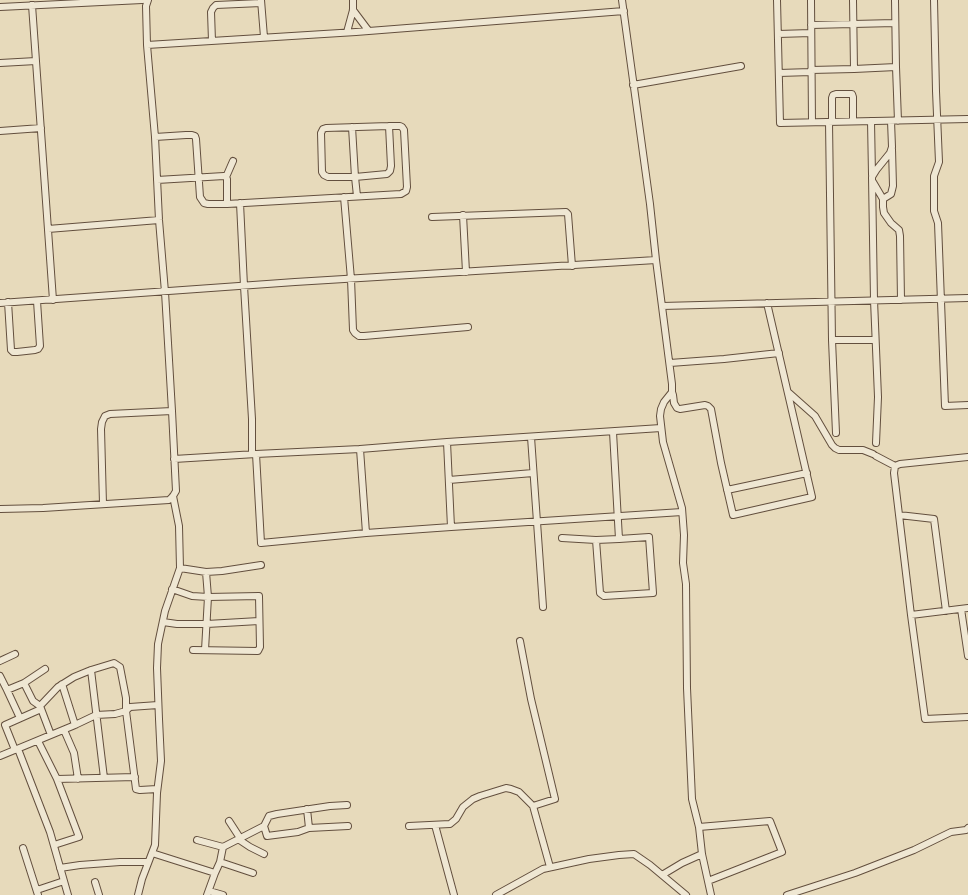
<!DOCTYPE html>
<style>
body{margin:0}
canvas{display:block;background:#e7dabb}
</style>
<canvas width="968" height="895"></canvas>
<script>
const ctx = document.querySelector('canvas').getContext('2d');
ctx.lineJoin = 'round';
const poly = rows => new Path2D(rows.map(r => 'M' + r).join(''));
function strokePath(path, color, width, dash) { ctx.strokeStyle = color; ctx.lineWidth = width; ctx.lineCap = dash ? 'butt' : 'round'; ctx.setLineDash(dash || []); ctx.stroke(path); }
const minor = poly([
 [261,0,264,37],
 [622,0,650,204,656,260,672,384,672,392,664,402,661,409,660,416,663,442,682,508,684,535,683,563,686,584,687,688,692,799,699,827,702,854,711,895],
 [777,0,780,123,968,119],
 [811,0,812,122],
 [895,0,896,67],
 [934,0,936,91,939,162,934,176,934,211,938,223,945,406,968,405],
 [32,5,53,300],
 [0,7,142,0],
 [353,10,368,30],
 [811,25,895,23],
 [347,32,353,10,353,0],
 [778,34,811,33],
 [212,41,211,12,213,8,216,5,261,3],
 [147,45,356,32,624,11],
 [0,63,36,61],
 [854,69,896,67,898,121],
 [811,70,854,69,853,0],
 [779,73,811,72],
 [633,85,741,66],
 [871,121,872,175],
 [829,122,832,340,836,433],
 [832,122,832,98,833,95,836,94,852,94,853,97,853,121],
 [352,127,355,177,357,196],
 [0,131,41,128],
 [155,137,186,135,192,135,195,136,196,139,200,197,204,203,208,204,227,204,401,194,406,191,407,187,404,130,402,127,400,126,389,126,326,128,323,129,321,133,322,172,324,175,328,177,355,177,387,174,390,171,391,166,389,126],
 [226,177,233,161],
 [157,180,224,176,226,177,227,179,227,204],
 [873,182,883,199,883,207,884,213,891,223,899,230,900,236,901,300],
 [344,197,351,279,353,330,355,333,359,336,364,336,468,327],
 [883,199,891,194,893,186,892,149],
 [240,203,244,286,252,419,252,454],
 [463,215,466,272],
 [432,217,566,212,568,214,572,266],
 [48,229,159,220],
 [8,302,11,350,13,352,17,352,35,350,38,349,40,346,37,301],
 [0,303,295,282,656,260],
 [662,306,968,298],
 [832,340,875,340],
 [670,363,724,359,779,353],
 [672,392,673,395,674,403,677,408,680,409,705,405,708,406,711,409,721,463,733,515,812,497,767,303],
 [788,392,815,416,832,445,835,448,839,450,863,450,873,454],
 [531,437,543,607],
 [447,442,661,428],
 [876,443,878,397,874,300,872,177,877,169,890,153,892,147,891,121],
 [360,449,447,442,451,527],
 [256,454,360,449,366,533,451,527,682,512],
 [876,456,895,466],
 [968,457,900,464,895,466,894,473,911,615,925,719,968,717],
 [174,459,256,454,261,543,366,533],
 [449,480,533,473],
 [727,490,807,473],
 [103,504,101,429,102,422,105,416,110,414,172,411],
 [0,509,43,508,169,500,173,496,176,491,172,411,165,292,159,220,155,137,147,45,146,6,148,0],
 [899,515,934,519,946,611],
 [562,538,596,540,619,539],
 [596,540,600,593,604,596,653,593,649,537,619,539,613,432],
 [180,568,206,572,222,571,261,565],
 [172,589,192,596,208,597,259,596,260,647,258,651,193,650],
 [961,609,968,656],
 [911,615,968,608],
 [163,622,177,624,207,624,259,621],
 [520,641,531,699,555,799,533,806,550,867],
 [205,650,208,597,206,572],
 [0,661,15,654],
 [91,670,104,778],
 [0,676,7,690,24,683,45,669],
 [24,683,33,701,40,706,51,735],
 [62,684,75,725],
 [7,690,20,718],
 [40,706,58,687,74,677,91,670,114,663,120,667,126,698,126,711,136,789,140,790,157,789],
 [64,730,74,753,78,779],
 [38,741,57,779,79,837,54,845],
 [18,749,50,832,68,895],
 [15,750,5,725,41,709],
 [0,756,75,725,96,715,115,714,126,711,130,707,158,705],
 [57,779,135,777],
 [307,809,309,828],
 [229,821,240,838],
 [435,825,454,895],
 [264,826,267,836,298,832,309,828,348,826],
 [409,826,450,824,456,819,463,807,473,799,480,796,506,788,511,789,519,792,533,806],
 [699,827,770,821,782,852,708,881],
 [238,839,250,847,264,854],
 [197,840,223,847],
 [23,848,38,895],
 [152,853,215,873],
 [220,862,253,873],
 [60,868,80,865,120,862,148,862],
 [662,875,682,863,702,854],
 [95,882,99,895],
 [37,890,64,881],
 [209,891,223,895],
 [138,895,142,879,155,845,157,793,161,761,159,719,157,668,158,644,165,611,180,568,179,526,173,496],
 [207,895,215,873,220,862,223,847,264,826,269,816,277,814,330,806,347,805],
 [496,895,543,869,589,859,619,855,634,854,650,865,686,895],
 [787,895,855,873,914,850,951,832,966,830,968,828]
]);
strokePath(minor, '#634f3e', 8);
strokePath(minor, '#efe7d3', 6);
</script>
